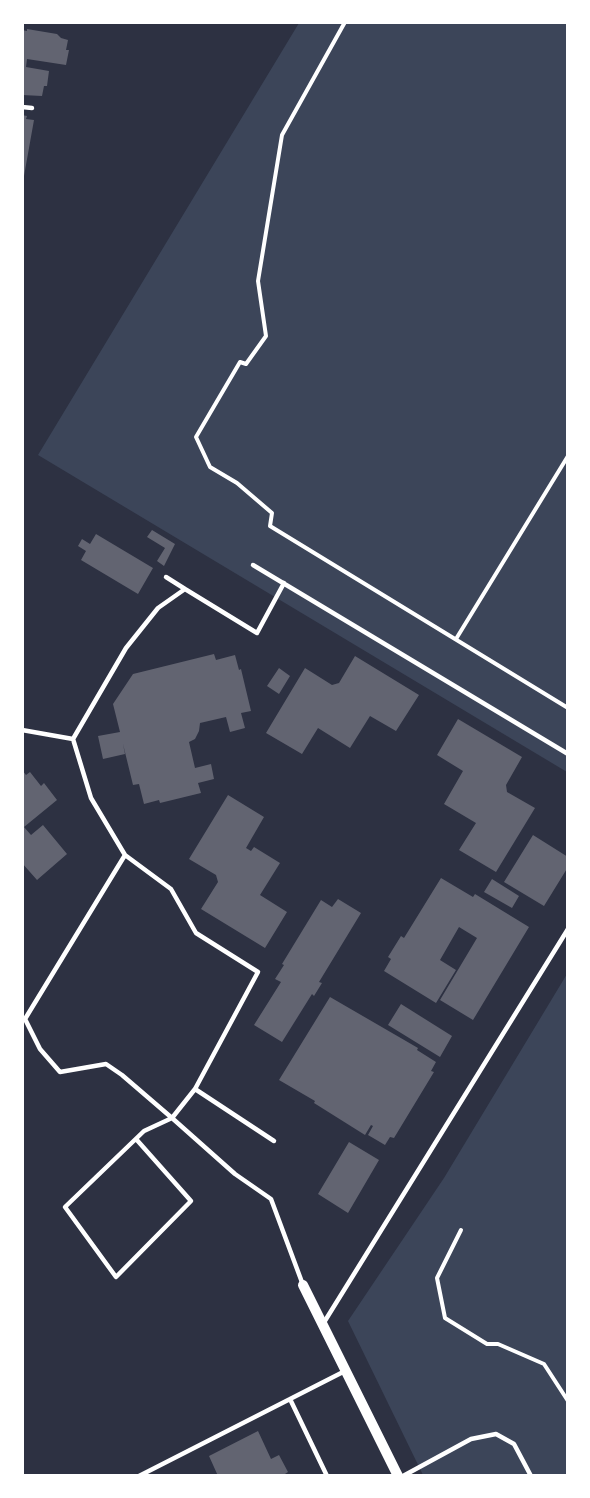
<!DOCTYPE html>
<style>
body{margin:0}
#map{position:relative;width:590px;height:1498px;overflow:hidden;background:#2d3142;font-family:Overpass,sans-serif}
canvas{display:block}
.frame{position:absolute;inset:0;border:24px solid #fff;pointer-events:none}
</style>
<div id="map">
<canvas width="590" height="1498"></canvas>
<div class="frame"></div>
</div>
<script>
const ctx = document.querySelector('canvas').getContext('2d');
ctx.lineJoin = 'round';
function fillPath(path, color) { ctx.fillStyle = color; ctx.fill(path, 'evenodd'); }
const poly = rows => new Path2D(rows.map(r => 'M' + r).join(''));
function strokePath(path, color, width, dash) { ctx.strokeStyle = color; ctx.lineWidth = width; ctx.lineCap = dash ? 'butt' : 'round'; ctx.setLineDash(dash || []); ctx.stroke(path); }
const green = poly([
 [299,23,567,23,567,772,38,455],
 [567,974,567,1475,423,1475,348,1321,444,1178]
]);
const building = poly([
 [27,29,57,34,61,38,68,40,66,50,69,50,66,65,27,59,26,67,49,71,47,86,44,86,42,96,22,95,22,30,27,31],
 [22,115,27,116,26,119,34,120,24,176],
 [152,530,175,544,164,566,157,561,165,548,147,537],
 [96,534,153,568,138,594,81,560,86,551,78,546,82,539,90,544],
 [214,654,216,660,235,655,239,670,241,669,251,711,241,713,245,728,230,732,226,717,200,723,199,731,195,739,189,742,195,768,211,764,214,779,198,783,201,793,160,803,159,800,144,804,139,784,133,785,123,744,125,754,103,759,98,736,120,732,113,704,133,674],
 [355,656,419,695,396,731,370,716,350,748,318,728,302,754,266,733,305,668,332,685,339,683],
 [279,668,290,676,279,694,267,686],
 [458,719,522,757,506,785,507,792,535,808,496,872,459,850,476,823,444,804,463,771,437,755],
 [22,770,26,775,30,772,41,786,44,783,57,800,24,827,31,835,43,825,67,854,37,880,22,863],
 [228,795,264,817,246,848,251,851,254,847,280,863,260,895,287,912,265,948,201,909,218,882,216,875,189,859],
 [533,835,568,857,568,867,544,906,504,882],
 [441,878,473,897,475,894,529,927,473,1020,440,1000,477,938,459,927,440,960,456,970,436,1003,384,971,391,959,388,957,401,936,404,938],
 [492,879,519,896,512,908,484,892],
 [338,899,361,913,319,982,322,983,314,996,312,994,282,1042,254,1025,281,982,275,979,284,965,282,964,321,900,332,907],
 [330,997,418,1048,417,1050,436,1062,431,1071,434,1072,394,1138,390,1137,385,1145,368,1135,373,1126,371,1125,365,1135,314,1103,315,1101,279,1080],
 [401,1004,452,1036,440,1057,388,1025],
 [349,1142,379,1160,348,1213,318,1194],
 [258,1431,271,1459,279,1455,288,1472,285,1474,286,1476,218,1476,209,1456]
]);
const path = poly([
 [345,22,282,135,258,281,266,336,246,364,240,362,196,437,210,467,237,483,272,513,270,526,568,708],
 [456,639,568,456],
 [461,1230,437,1278,445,1318,487,1344,498,1344,544,1364,568,1401]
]);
const service = poly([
 [22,107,32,108],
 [253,565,568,754],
 [166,577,185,589],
 [22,730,73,739,91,798,125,855],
 [73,739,126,648,158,608,185,589,257,633,284,583],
 [195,1089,274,1141],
 [136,1139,191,1201,116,1277,65,1207,144,1131,172,1118,122,1075,106,1064,60,1072,40,1049,25,1019,125,855,171,889,196,933,258,972,195,1089,172,1118,235,1174,271,1199,303,1285],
 [323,1324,568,929],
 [290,1399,327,1476],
 [139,1476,345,1371],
 [403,1476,471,1439,496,1434,514,1444,531,1476]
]);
const tertiary = poly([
 [303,1285,398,1476]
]);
fillPath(green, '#3c4559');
fillPath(building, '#626471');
strokePath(path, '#fff', 4);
strokePath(service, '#fff', 4.5);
strokePath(tertiary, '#fff', 10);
</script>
